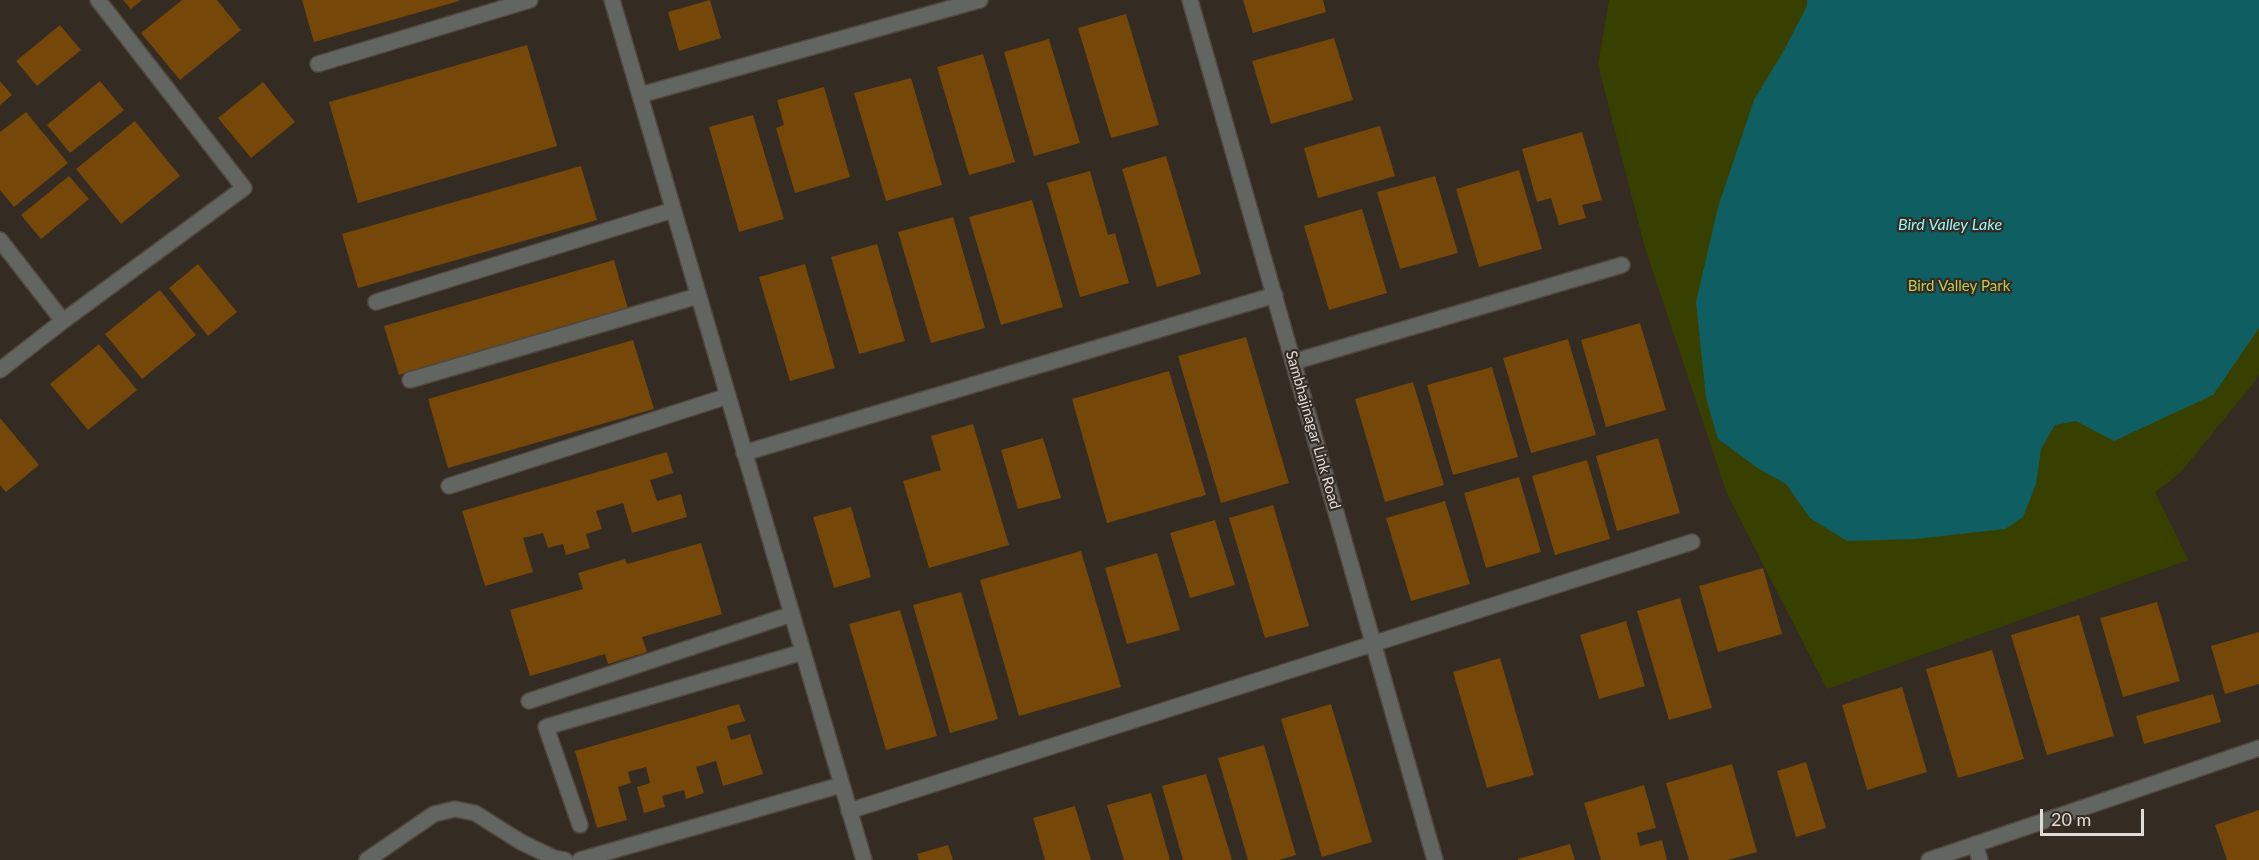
<!DOCTYPE html>
<style>
body{margin:0}
#map{position:relative;width:2259px;height:860px;overflow:hidden;background:#342b23;font-family:Lato,sans-serif}
canvas{display:block}
.scale{position:absolute;left:2040px;top:809px;width:104px;height:27px;box-sizing:border-box;border:3px solid #e0dbd5;border-top:0;padding-left:8px;font-size:18px;line-height:21px;white-space:nowrap;color:#e0dbd5;-webkit-text-stroke:4px #342b23;paint-order:stroke}
</style>
<div id="map">
<canvas width="2259" height="860"></canvas>
<div class="scale">20 m</div>
</div>
<script>
const ctx = document.querySelector('canvas').getContext('2d');
ctx.lineJoin = 'round';
function fillPath(path, color) { ctx.fillStyle = color; ctx.fill(path, 'evenodd'); }
const poly = rows => new Path2D(rows.map(r => 'M' + r).join(''));
function strokePath(path, color, width, dash) { ctx.strokeStyle = color; ctx.lineWidth = width; ctx.lineCap = dash ? 'butt' : 'round'; ctx.setLineDash(dash || []); ctx.stroke(path); }
function label(font, color, halo, rows, align = 'center') {
  ctx.font = font + ' Lato,sans-serif'; ctx.lineWidth = 4.5; ctx.setLineDash([]); ctx.textBaseline = 'middle'; ctx.strokeStyle = halo; ctx.fillStyle = color; for (const [text, x, y, turn = 0] of rows) {
    ctx.save(); ctx.translate(x, y); ctx.rotate((+turn || 0) * Math.PI / 180); ctx.textAlign = isNaN(turn) ? turn : align; if (halo) ctx.strokeText(text, 0, 0); ctx.fillText(text, 0, 0); ctx.restore();
  }
}
const green = poly([
 [1609,0,2259,0,2259,374,2256,380,2180,473,2155,492,2188,560,1827,689,1727,494,1645,248,1598,64]
]);
const water = poly([
 [1807,0,2259,0,2259,328,2213,395,2114,441,2076,421,2055,425,2041,449,2036,484,2023,517,2005,529,1915,539,1847,541,1810,518,1786,484,1759,469,1718,439,1706,398,1696,302,1718,207,1754,100,1783,52,1807,6]
]);
const building = poly([
 [123,0,142,0,131,9],
 [182,0,217,0,241,30,180,80,141,33],
 [302,0,459,0,459,1,314,42],
 [710,0,721,38,679,51,668,12],
 [1243,0,1323,0,1326,12,1253,33],
 [1126,14,1159,125,1111,138,1078,28],
 [60,25,81,50,37,86,16,61],
 [1334,38,1353,100,1271,124,1252,61],
 [1049,39,1080,143,1034,156,1004,52],
 [527,45,557,146,358,203,329,102],
 [983,54,1015,162,969,175,937,67],
 [911,78,942,185,886,201,854,93],
 [0,81,12,95,0,105],
 [100,81,124,110,70,153,47,125],
 [263,82,295,122,251,158,218,118],
 [824,87,850,177,795,193,776,128,784,125,777,100],
 [26,112,68,163,14,207,0,190,0,132],
 [753,115,784,219,739,232,709,127],
 [135,121,180,176,121,224,76,169],
 [1380,126,1395,176,1318,198,1304,148],
 [1582,132,1602,200,1582,205,1586,218,1559,225,1551,198,1537,202,1522,149],
 [1166,156,1201,274,1157,287,1122,169],
 [581,166,597,220,358,288,342,234],
 [1519,170,1542,249,1479,267,1456,189],
 [1090,171,1108,235,1115,233,1129,283,1080,297,1047,183],
 [69,176,89,199,41,239,21,215],
 [1435,176,1458,253,1400,269,1377,192],
 [1032,200,1063,307,1001,325,969,217],
 [1362,209,1387,293,1329,310,1304,226],
 [953,217,985,328,931,343,898,232],
 [877,244,905,341,859,354,831,257],
 [614,260,628,309,399,375,384,326],
 [198,264,237,312,208,336,169,288],
 [805,264,835,368,790,381,759,277],
 [160,290,196,335,142,379,105,334],
 [1640,323,1666,410,1606,427,1581,340],
 [1246,337,1289,483,1221,503,1178,356],
 [1568,339,1596,435,1531,453,1503,358],
 [633,340,654,409,448,468,428,399],
 [99,344,137,390,88,430,50,384],
 [1492,367,1518,457,1453,475,1427,385],
 [1169,371,1206,495,1107,523,1072,399],
 [1413,382,1444,485,1385,502,1355,399],
 [0,418,39,465,6,492,0,485],
 [973,424,1009,545,929,568,903,481,941,470,931,436],
 [1043,438,1061,498,1018,509,1001,450],
 [1658,438,1680,513,1617,531,1596,456],
 [667,452,673,473,650,480,657,501,681,494,687,517,632,533,623,503,596,511,602,529,586,534,590,548,566,555,563,544,548,548,543,533,523,538,533,572,485,586,462,511],
 [1587,460,1610,539,1555,555,1532,476],
 [1519,477,1541,552,1486,568,1464,493],
 [1445,501,1470,584,1411,601,1386,518],
 [1273,505,1309,626,1265,638,1229,518],
 [851,507,871,577,834,588,813,517],
 [1215,520,1235,585,1190,598,1170,533],
 [701,543,722,614,642,637,647,652,608,664,605,654,530,676,510,610,583,589,578,573,625,559,627,564],
 [1081,551,1121,687,1019,716,980,580],
 [1157,553,1180,630,1127,644,1105,568],
 [1763,568,1782,634,1718,652,1699,586],
 [961,592,998,719,950,733,913,605],
 [1680,598,1712,708,1669,720,1637,611],
 [2157,602,2180,681,2123,697,2100,618],
 [900,610,937,736,886,750,849,624],
 [2079,615,2114,736,2047,755,2011,635],
 [1626,621,1645,686,1599,699,1580,635],
 [2259,632,2259,684,2225,694,2211,646],
 [1992,650,2024,759,1958,778,1926,669],
 [1500,658,1534,775,1487,788,1453,672],
 [1902,687,1927,772,1867,790,1842,705],
 [2213,694,2221,722,2144,744,2136,716],
 [739,704,745,721,727,726,731,740,750,734,763,774,723,786,716,761,696,767,704,793,686,799,684,790,662,796,665,807,644,813,637,787,650,783,646,767,628,772,631,783,618,787,627,820,597,828,575,751],
 [1331,704,1372,842,1322,857,1281,719],
 [1264,745,1296,855,1279,860,1248,860,1218,758],
 [1806,762,1826,828,1796,837,1777,771],
 [1732,764,1757,852,1728,860,1689,860,1666,783],
 [1206,774,1232,860,1183,860,1162,786],
 [1644,785,1656,828,1637,833,1640,846,1662,840,1667,860,1601,860,1584,803],
 [1151,793,1170,860,1124,860,1107,805],
 [1075,806,1091,860,1045,860,1033,818],
 [2259,810,2259,860,2227,860,2215,825],
 [1570,844,1575,860,1518,860,1518,859],
 [948,845,953,860,919,860,917,854]
]);
const minor = poly([
 [612,0,864,860],
 [1190,0,1435,860],
 [318,64,530,0],
 [640,95,980,0],
 [0,240,63,321],
 [376,302,673,210],
 [1293,362,1622,265],
 [0,370,63,321,244,188,98,0],
 [410,380,698,296],
 [744,453,1275,295],
 [449,486,728,396],
 [529,701,792,614],
 [849,811,1692,542],
 [580,825,546,727,803,652],
 [1975,844,1980,860],
 [367,860,434,814,455,809,475,813,521,842,554,858,565,860],
 [580,860,841,785],
 [1929,860,2259,748]
]);
const parkNames = [
 ["Bird Valley Park",1959,286]
];
const streetNames = [
 ["Sambhajinagar Link Road",1313,430,74]
];
const waterNames = [
 ["Bird Valley Lake",1950,225]
];
fillPath(green, '#384000');
fillPath(water, '#0f5e62');
fillPath(building, '#754708');
strokePath(minor, '#50473f', 18);
strokePath(minor, '#626560', 15);
label('15px', '#bacc53', '#342b23', parkNames);
label('15px', '#e0dbd5', '#342b23', streetNames);
label('italic 16px', '#98f4fa', '#342b23', waterNames);
</script>
